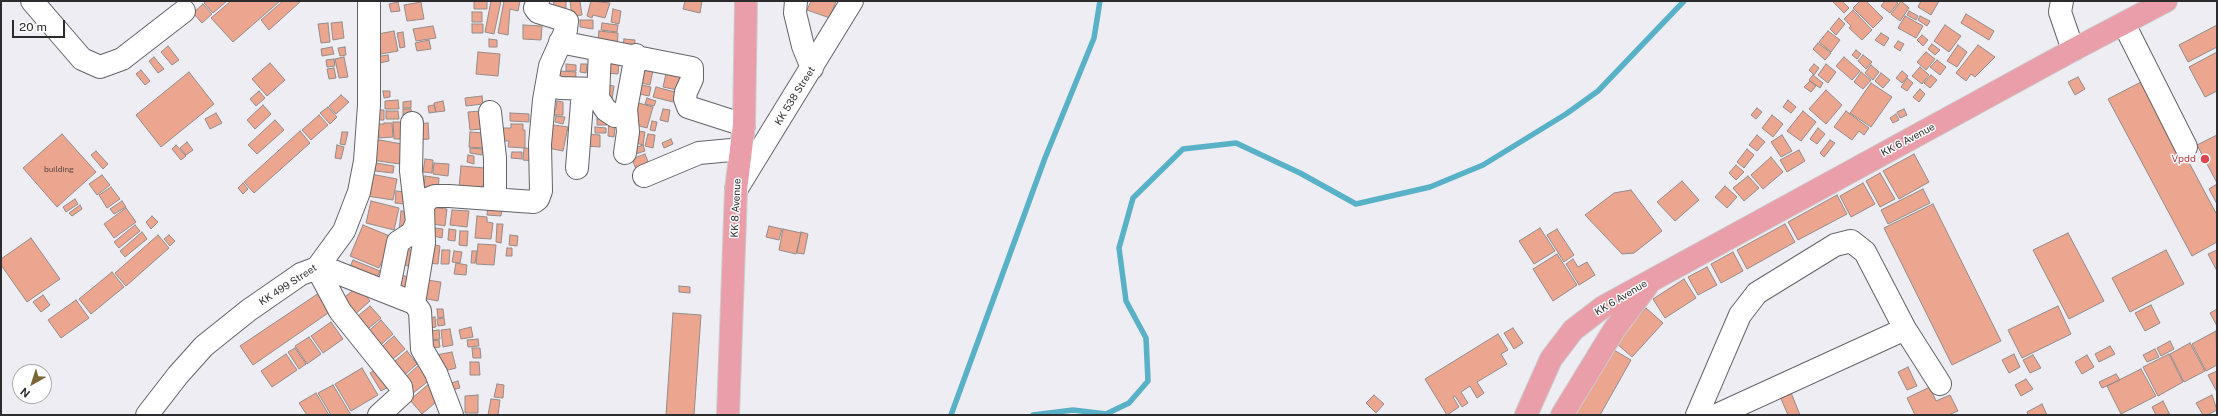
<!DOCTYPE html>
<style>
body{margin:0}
#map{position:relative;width:2218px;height:416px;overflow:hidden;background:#ededf3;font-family:"Public Sans",sans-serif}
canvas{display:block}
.frame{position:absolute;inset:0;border:2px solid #2c2c2f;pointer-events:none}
.north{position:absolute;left:12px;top:364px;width:40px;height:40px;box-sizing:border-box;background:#fff;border:1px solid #ababac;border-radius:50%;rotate:219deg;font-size:11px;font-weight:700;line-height:16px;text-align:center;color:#2c2c2f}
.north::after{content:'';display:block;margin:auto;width:14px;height:18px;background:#7b6736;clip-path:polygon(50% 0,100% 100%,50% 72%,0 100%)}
.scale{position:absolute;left:12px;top:20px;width:53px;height:18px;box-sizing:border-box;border:2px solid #2c2c2f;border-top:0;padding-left:5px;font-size:12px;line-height:14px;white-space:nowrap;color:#2c2c2f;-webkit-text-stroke:3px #fff;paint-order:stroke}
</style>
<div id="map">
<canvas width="2218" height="416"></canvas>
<div class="frame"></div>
<div class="north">N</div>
<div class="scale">20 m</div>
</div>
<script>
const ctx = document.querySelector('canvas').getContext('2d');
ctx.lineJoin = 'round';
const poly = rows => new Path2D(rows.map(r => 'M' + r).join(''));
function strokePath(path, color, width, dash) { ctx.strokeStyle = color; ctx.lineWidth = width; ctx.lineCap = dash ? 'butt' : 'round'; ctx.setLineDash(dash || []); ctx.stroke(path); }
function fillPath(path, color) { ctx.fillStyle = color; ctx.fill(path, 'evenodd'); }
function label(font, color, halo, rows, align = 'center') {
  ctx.font = font + ' "Public Sans",sans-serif'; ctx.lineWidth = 3; ctx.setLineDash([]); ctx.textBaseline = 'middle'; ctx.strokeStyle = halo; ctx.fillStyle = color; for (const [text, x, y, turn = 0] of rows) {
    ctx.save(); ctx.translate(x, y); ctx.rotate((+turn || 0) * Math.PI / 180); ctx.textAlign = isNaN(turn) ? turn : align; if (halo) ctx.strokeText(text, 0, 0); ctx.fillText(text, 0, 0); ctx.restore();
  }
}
const stream = poly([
 [951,415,1045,158,1094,38,1100,1],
 [1033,415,1073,410,1106,414,1129,403,1148,381,1146,338,1126,301,1119,248,1133,198,1183,149,1236,143,1300,173,1356,204,1430,187,1483,165,1566,114,1598,91,1684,1]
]);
const building = poly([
 [207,1,227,1,213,13,204,3,207,1],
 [231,1,280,1,233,42,211,18,231,1],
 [283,1,301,1,269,30,261,20,283,1],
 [474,1,487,1,487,9,474,9,474,1],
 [491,1,501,1,494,34,485,32,491,1],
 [504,1,520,1,518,11,510,9,508,35,498,33,504,1],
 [554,1,566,1,566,9,553,8,554,1],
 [570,1,580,1,582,15,572,16,570,1],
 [591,1,610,3,605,18,593,15,592,18,587,16,591,1],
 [685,1,702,1,700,13,683,9,685,1],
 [811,1,836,1,830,18,807,10,811,1],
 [1834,1,1842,1,1849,8,1844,13,1833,2,1834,1],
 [1860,1,1866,1,1883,18,1873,28,1853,8,1860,1],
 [1885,1,1895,1,1898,3,1890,13,1881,6,1885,1],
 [1901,1,1909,8,1900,21,1891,14,1901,1],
 [1921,1,1939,1,1931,15,1918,7,1921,1],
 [398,2,400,11,391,12,389,4,398,2],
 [421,2,424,19,407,21,404,5,421,2],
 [203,4,212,14,202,23,193,13,203,4],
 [613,9,621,11,619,24,611,22,613,9],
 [1853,10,1872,30,1862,40,1849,28,1851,26,1844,19,1853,10],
 [1909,11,1918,16,1916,20,1907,15,1909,11],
 [472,12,482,12,482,22,472,22,472,12],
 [1966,14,1994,31,1989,40,1961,23,1966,14],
 [1905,16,1923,26,1916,38,1898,28,1905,16],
 [1920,16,1930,21,1927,26,1918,20,1920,16],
 [1839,18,1845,24,1836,35,1830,29,1839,18],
 [580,20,593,20,593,29,580,27,580,20],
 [342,22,344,38,333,40,331,23,342,22],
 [328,23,330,42,321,43,318,24,328,23],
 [602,23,618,25,617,32,601,30,602,23],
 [472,24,483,24,483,33,472,33,472,24],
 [523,25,542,26,541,40,523,39,523,25],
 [1945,25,1961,36,1949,52,1934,41,1945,25],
 [2217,25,2217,47,2188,62,2179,45,2217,25],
 [433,26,436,38,416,41,413,29,433,26],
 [394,31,398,51,381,54,378,34,394,31],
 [599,31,618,33,617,50,597,47,599,31],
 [1828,31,1840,40,1831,52,1819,42,1828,31],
 [403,32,405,47,400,48,397,33,403,32],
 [1881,33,1889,38,1884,46,1875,40,1881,33],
 [1922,35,1928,40,1923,46,1917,40,1922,35],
 [489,39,497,40,497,47,489,47,489,39],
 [624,39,635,40,634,53,622,52,624,39],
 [429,40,431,49,417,51,415,43,429,40],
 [1898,41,1904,44,1900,51,1894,47,1898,41],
 [1818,43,1831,53,1825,60,1813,49,1818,43],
 [1932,44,1940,50,1935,55,1928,49,1932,44],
 [1958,45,1967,52,1957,67,1947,61,1958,45],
 [1978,45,1995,57,1975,77,1971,74,1966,81,1956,73,1978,45],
 [168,46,179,60,172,65,161,52,168,46],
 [332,47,334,54,322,56,321,49,332,47],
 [345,47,346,55,340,56,338,48,345,47],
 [1856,50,1861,54,1857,59,1852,55,1856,50],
 [478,52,500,54,498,76,476,74,478,52],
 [1926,52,1935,59,1926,70,1917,62,1926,52],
 [2217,52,2217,91,2205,97,2189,67,2217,52],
 [388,55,389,61,375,64,374,57,388,55],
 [1863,55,1872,62,1866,69,1858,61,1863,55],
 [154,57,164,69,158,73,149,61,154,57],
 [344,57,348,77,339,78,335,59,344,57],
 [1844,57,1860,71,1852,80,1836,66,1844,57],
 [334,59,335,66,327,67,326,60,334,59],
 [1937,60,1946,67,1940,75,1930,67,1937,60],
 [608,61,619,62,618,74,607,73,608,61],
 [642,62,654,65,650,85,638,82,642,62],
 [270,63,285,80,267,96,252,79,270,63],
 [566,64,576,65,576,71,566,71,566,64],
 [581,64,587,64,586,73,580,72,581,64],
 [1814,64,1819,68,1814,75,1809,70,1814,64],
 [1826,64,1836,72,1828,83,1818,75,1826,64],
 [668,65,682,68,677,90,663,87,668,65],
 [1871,65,1879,72,1873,80,1865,73,1871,65],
 [1920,67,1929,75,1922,84,1912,76,1920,67],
 [334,68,336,78,329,79,327,69,334,68],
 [141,70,150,81,145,85,136,74,141,70],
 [559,71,576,72,575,87,558,86,559,71],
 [1902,71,1908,76,1902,83,1896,78,1902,71],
 [189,72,214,104,161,147,136,115,189,72],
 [1861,72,1871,80,1863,89,1854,82,1861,72],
 [1881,73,1890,80,1883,88,1875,81,1881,73],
 [1813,75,1823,83,1820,88,1809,80,1813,75],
 [1931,75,1937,80,1930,88,1924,83,1931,75],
 [2078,77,2085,89,2075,95,2068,82,2078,77],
 [1907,78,1913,83,1907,91,1901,87,1907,78],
 [2145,80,2217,215,2217,242,2192,256,2108,99,2145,80],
 [1810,81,1816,86,1811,92,1804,87,1810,81],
 [1871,83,1892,97,1871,127,1850,113,1871,83],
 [637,84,651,87,649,96,635,93,637,84],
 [608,85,614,86,612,99,606,98,608,85],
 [656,87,675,92,673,102,653,97,656,87],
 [1920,89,1925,94,1919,102,1913,97,1920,89],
 [1826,90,1842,105,1826,124,1809,109,1826,90],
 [259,91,265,98,256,106,250,99,259,91],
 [383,91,390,91,390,97,384,98,383,91],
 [341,95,349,102,336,114,329,106,341,95],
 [482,96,483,104,466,106,465,98,482,96],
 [647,98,656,101,654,106,645,104,647,98],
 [398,100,399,109,385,109,385,101,398,100],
 [1788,100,1796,107,1791,113,1783,107,1788,100],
 [411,101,411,108,403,108,403,102,411,101],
 [443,101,445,111,436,112,434,103,443,101],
 [557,101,563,102,563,115,553,115,553,109,556,109,557,101],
 [635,102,653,107,647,128,628,123,635,102],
 [263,105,271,114,255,129,247,120,263,105],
 [434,105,436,112,429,113,428,106,434,105],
 [328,107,337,117,330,124,320,113,328,107],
 [1757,108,1762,112,1756,119,1751,115,1757,108],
 [403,109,411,109,412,119,403,119,403,109],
 [663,109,670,110,668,122,660,120,663,109],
 [1904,109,1907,115,1900,118,1897,112,1904,109],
 [376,110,384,110,384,120,376,120,376,110],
 [386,111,398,111,399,119,386,119,386,111],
 [481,111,482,129,470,130,468,112,481,111],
 [1803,111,1816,122,1801,141,1787,131,1803,111],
 [1846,111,1869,128,1864,135,1859,131,1852,140,1834,127,1846,111],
 [216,113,222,123,210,129,205,119,216,113],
 [510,113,529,114,529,122,510,121,510,113],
 [1896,114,1899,120,1893,123,1890,118,1896,114],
 [319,115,328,125,311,140,302,130,319,115],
 [1772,115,1783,124,1773,137,1762,128,1772,115],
 [556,116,565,117,563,124,555,122,556,116],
 [597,119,607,119,607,125,597,125,597,119],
 [609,119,616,119,614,137,608,136,609,119],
 [275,120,284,130,257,154,248,145,275,120],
 [652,121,657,122,655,131,650,130,652,121],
 [393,122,408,122,408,139,394,139,393,122],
 [384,123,392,123,393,137,379,138,378,124,384,124,384,123],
 [428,123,429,139,417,140,416,124,428,123],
 [511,124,523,124,523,130,525,130,525,148,508,147,509,141,503,141,503,128,511,128,511,124],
 [547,124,568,127,563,151,543,147,547,124],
 [595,127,606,128,606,133,595,133,595,127],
 [1818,128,1825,134,1817,144,1810,139,1818,128],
 [300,131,310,143,254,193,244,182,300,131],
 [638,131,645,132,643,145,636,143,638,131],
 [342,132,348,132,345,145,340,144,342,132],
 [470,132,484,133,483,148,469,147,470,132],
 [62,134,96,172,57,207,23,168,62,134],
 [587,134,600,135,600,147,586,146,587,134],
 [648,134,655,135,653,148,645,146,648,134],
 [1757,135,1765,142,1757,151,1749,145,1757,135],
 [1782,135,1792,151,1781,157,1771,142,1782,135],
 [2217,135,2217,183,2197,145,2217,135],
 [374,139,402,144,400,164,371,160,374,139],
 [671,139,673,144,664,148,662,143,671,139],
 [1830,140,1835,143,1824,157,1820,153,1830,140],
 [187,142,193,150,186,155,180,148,187,142],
 [176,145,186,156,181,160,172,149,176,145],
 [337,145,344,147,341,159,335,158,337,145],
 [643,145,645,151,629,156,627,151,643,145],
 [470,148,483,149,482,155,470,153,470,148],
 [524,148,535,149,534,161,523,160,524,148],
 [1747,149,1754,155,1744,168,1737,162,1747,149],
 [1799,150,1805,161,1787,172,1780,160,1799,150],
 [96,151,108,164,103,169,91,155,96,151],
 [512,152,522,152,522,159,511,158,512,152],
 [645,154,651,169,638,174,632,159,645,154],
 [1914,154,1929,182,1899,199,1883,171,1914,154],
 [468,155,474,156,474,164,467,162,468,155],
 [1771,157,1783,172,1763,189,1751,175,1771,157],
 [425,159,433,160,432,173,423,172,425,159],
 [376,163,394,166,393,173,375,171,376,163],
 [434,163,449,164,448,176,433,174,434,163],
 [1736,165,1744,172,1736,180,1729,173,1736,165],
 [461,166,485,168,483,191,459,188,461,166],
 [1880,173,1895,199,1880,207,1866,181,1880,173],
 [371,174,397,179,393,200,367,196,371,174],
 [102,175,110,185,97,195,89,184,102,175],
 [425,176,439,178,438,192,424,190,425,176],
 [1748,176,1759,188,1744,201,1733,188,1748,176],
 [1682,181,1699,200,1675,221,1657,202,1682,181],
 [243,183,248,189,243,194,238,188,243,183],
 [1863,183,1875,204,1851,217,1840,196,1863,183],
 [2217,184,2217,204,2209,189,2217,184],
 [1725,186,1737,197,1727,208,1715,197,1725,186],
 [111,187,120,199,107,208,99,195,111,187],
 [1923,189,1930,203,1888,224,1881,210,1923,189],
 [1631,190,1662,231,1634,253,1622,254,1585,215,1614,193,1631,190],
 [396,191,405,192,404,204,395,203,396,191],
 [1837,195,1847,214,1798,240,1788,222,1837,195],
 [75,199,78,204,66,212,63,207,75,199],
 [122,201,126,207,114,214,110,209,122,201],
 [371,201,399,208,394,230,366,223,371,201],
 [1933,204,2001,341,1952,365,1884,228,1933,204],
 [80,205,82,209,72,216,69,213,80,205],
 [488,205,502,206,501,216,487,215,488,205],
 [429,207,447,209,445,226,427,223,429,207],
 [126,208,136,222,114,238,104,224,126,208],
 [452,210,469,211,467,227,450,225,452,210],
 [401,211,412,212,410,233,399,232,401,211],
 [152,216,158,222,151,229,146,222,152,216],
 [477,216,487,217,487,222,493,223,491,239,475,238,477,216],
 [497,224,503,224,501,243,496,242,497,224],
 [1785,224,1795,242,1747,269,1737,250,1785,224],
 [135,225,140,231,119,248,114,242,135,225],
 [363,225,392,237,387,264,382,261,379,268,350,256,363,225],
 [769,226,782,229,779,240,766,237,769,226],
 [435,228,443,229,442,238,434,236,435,228],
 [1540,228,1555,251,1534,264,1519,241,1540,228],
 [449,229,456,230,455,241,448,240,449,229],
 [783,229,801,233,796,254,779,250,783,229],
 [1557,229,1574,255,1564,262,1547,235,1557,229],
 [460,231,468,231,467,246,459,245,460,231],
 [142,232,147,239,125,257,120,251,142,232],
 [801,232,808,234,804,254,797,253,801,232],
 [2068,233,2104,301,2069,319,2033,250,2068,233],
 [158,235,169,248,126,286,115,273,158,235],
 [169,235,175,241,170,246,164,239,169,235],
 [510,235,518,236,517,246,509,245,510,235],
 [31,238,60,279,27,302,1,265,1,259,31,238],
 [430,244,440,246,438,264,427,263,430,244],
 [478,244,496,245,494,265,476,264,478,244],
 [401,248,415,251,413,267,398,264,401,248],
 [507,248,512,248,512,256,506,256,507,248],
 [442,250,450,250,449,264,441,264,442,250],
 [2166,250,2184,284,2130,312,2112,278,2166,250],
 [2217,250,2217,271,2208,254,2217,250],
 [454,251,462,252,460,263,452,262,454,251],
 [472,251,477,251,475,263,471,263,472,251],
 [1733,252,1743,271,1721,283,1711,264,1733,252],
 [1557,254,1577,285,1553,301,1533,269,1557,254],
 [1573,259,1578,267,1587,262,1595,275,1579,285,1566,264,1573,259],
 [353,260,380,271,374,283,348,271,353,260],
 [456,263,467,265,466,275,454,274,456,263],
 [1707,267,1717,285,1698,295,1688,277,1707,267],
 [112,272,124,287,91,314,79,299,112,272],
 [396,274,413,278,408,295,392,291,396,274],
 [420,279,441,282,438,301,417,297,420,279],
 [1684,279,1696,298,1665,318,1653,299,1684,279],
 [358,286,370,301,352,317,339,302,358,286],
 [679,286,690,287,690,293,679,292,679,286],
 [319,293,331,311,253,365,240,346,319,293],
 [43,295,50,305,41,312,33,302,43,295],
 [76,300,89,318,61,338,48,320,76,300],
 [2151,305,2160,323,2145,331,2135,313,2151,305],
 [370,306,381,318,363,333,353,320,370,306],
 [2058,306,2071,334,2022,358,2008,330,2058,306],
 [1646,308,1663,323,1632,357,1616,343,1646,308],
 [437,309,443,309,444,317,438,318,437,309],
 [2217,309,2217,326,2210,313,2217,309],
 [673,313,701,315,694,415,666,415,673,313],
 [435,317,436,327,430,328,428,318,435,317],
 [444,318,445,325,438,326,437,319,444,318],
 [381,320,393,334,375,350,363,336,381,320],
 [331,322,343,339,323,353,311,336,331,322],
 [471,327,473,337,461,339,459,330,471,327],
 [1513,328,1523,343,1514,349,1504,333,1513,328],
 [450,329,453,345,443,347,441,330,450,329],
 [439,330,440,339,432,340,430,331,439,330],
 [2216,331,2217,365,2206,371,2192,344,2216,331],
 [1498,334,1508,350,1501,354,1507,364,1477,382,1484,393,1477,398,1470,386,1461,392,1468,403,1462,407,1455,396,1453,397,1459,407,1447,415,1425,379,1498,334],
 [394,336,405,349,387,364,377,351,394,336],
 [309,337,321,354,307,364,295,346,309,337],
 [478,339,479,346,468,347,467,340,478,339],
 [439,340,440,347,432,348,431,341,439,340],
 [2170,341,2174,349,2161,356,2157,348,2170,341],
 [2190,343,2205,371,2184,382,2170,354,2190,343],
 [2110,346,2115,354,2099,362,2095,354,2110,346],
 [295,348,306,364,299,369,288,352,295,348],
 [472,348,480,348,481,358,473,358,472,348],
 [1612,349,1631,360,1600,415,1575,415,1612,349],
 [2155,349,2159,357,2147,362,2143,355,2155,349],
 [407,351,417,364,400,379,389,366,407,351],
 [452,352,456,368,440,372,436,355,452,352],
 [286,354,297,370,272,387,261,371,286,354],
 [2014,354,2020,367,2009,373,2002,360,2014,354],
 [2169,354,2183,382,2158,396,2143,367,2169,354],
 [2033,355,2041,368,2030,373,2023,360,2033,355],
 [2087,355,2094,367,2082,374,2075,362,2087,355],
 [470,362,479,362,480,375,470,375,470,362],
 [419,365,431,379,412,394,401,381,419,365],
 [379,367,390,386,381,391,370,373,379,367],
 [1908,367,1917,386,1907,390,1898,372,1908,367],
 [362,368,378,395,351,411,335,384,362,368],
 [2141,369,2156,396,2121,414,2107,386,2141,369],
 [2217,371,2217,392,2208,375,2217,371],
 [2116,374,2120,380,2102,388,2099,382,2116,374],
 [2026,379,2033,389,2021,396,2015,385,2026,379],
 [458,381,460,388,452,390,451,383,458,381],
 [431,382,443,396,422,414,410,400,431,382],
 [497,384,504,385,503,398,494,397,497,384],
 [333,385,351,415,331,415,318,393,333,385],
 [1930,387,1936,401,1950,395,1958,411,1948,415,1915,415,1907,398,1930,387],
 [1790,390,1800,415,1788,415,1779,394,1790,390],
 [316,393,329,415,307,415,299,403,316,393],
 [478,395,478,413,465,413,465,396,478,395],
 [1374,395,1384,404,1376,413,1366,403,1374,395],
 [2212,395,2217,410,2207,415,2203,415,2196,403,2212,395],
 [491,399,500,400,498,415,488,415,491,399],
 [2163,401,2170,415,2156,415,2152,407,2163,401],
 [2042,404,2047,415,2028,415,2027,412,2042,404]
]);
const minor = poly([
 [32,1,82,59,100,67,122,59,184,11],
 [796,1,795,13,803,46,812,68],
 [2062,1,2060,12,2073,50],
 [2124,24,2186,147],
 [560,42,692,68,692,79,686,92,685,99,688,107,744,125],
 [600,50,598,98,606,110,615,116,626,113],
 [547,83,560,88,597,89],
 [490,112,495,158,495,198],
 [625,153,628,132,626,109,636,55],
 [577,168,583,90],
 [644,176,699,153,742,149],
 [736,190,852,1],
 [317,268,333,271,414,303,420,311,422,349,436,373,452,415],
 [317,268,340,311,401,387,402,394,379,415],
 [388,292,398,242,412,233,417,222,411,171,412,123],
 [414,303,424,243,423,207,427,199,435,196,449,196,534,202,538,199,541,191,540,144,544,100,550,66,566,30,567,21,538,12,535,8,538,1],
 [147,415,178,375,204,346,249,310,301,274,317,268,344,231,359,192,365,161,369,105,369,1],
 [1697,415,1740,315,1757,293,1835,245,1851,241,1865,252,1905,329],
 [1717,415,1905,329,1940,384]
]);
const major = poly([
 [728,415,736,190,744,125,746,1],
 [1526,415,1551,359,1573,330,1603,307,2073,50,2166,1],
 [1562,415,1614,330,1647,286]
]);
const markers = [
 [2205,159,5,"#e0444e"]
];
const numberNames = [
 ["building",59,170]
];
const streetNames = [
 ["KK 538 Street",795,96,-58],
 ["KK 6 Avenue",1908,140,-28],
 ["KK 8 Avenue",736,208,-87],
 ["KK 499 Street",288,285,-33],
 ["KK 6 Avenue",1621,298,-31]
];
const healthNames = [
 ["Vpdd",2196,159]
];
strokePath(stream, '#59b1c8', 5.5);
fillPath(building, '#eca58e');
strokePath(building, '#938c8a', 1);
strokePath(minor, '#646469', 24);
strokePath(major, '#cccccd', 24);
strokePath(minor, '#fff', 22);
strokePath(major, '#e99eaa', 22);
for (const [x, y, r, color] of markers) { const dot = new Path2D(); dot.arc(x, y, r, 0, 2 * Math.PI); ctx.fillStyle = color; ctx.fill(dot); strokePath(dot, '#fff', 1.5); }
label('8px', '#5c4a47', null, numberNames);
label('10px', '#2c2c2f', '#fff', streetNames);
label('10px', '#be3a42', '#fff', healthNames, 'right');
</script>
